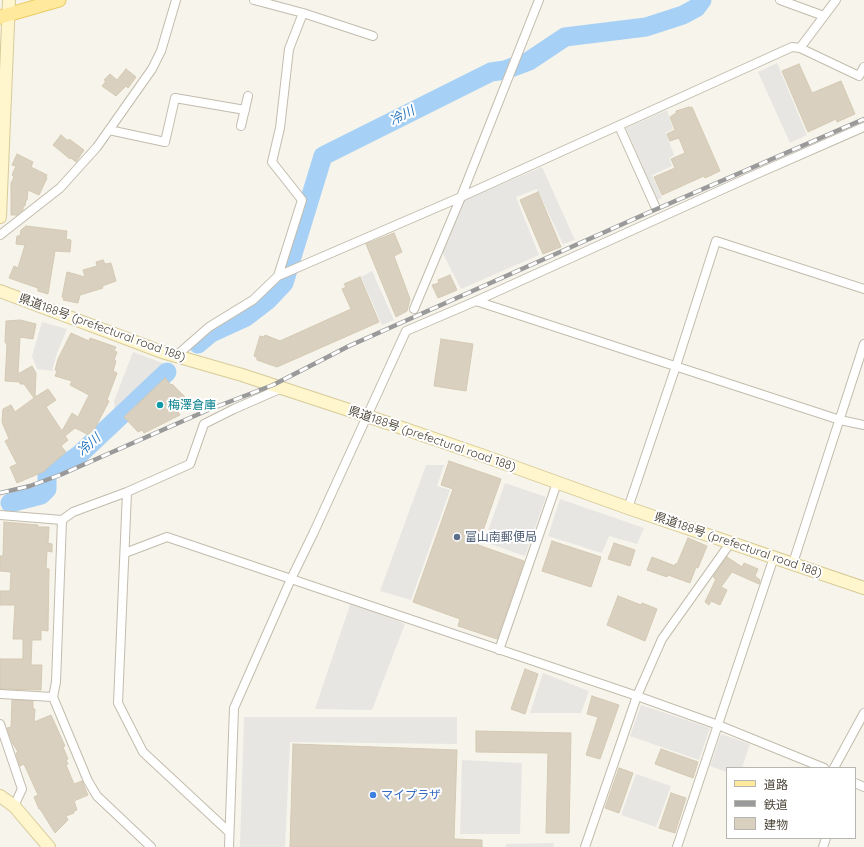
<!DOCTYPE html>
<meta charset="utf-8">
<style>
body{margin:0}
#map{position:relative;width:864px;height:847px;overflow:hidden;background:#f6f4eb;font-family:Quicksand,"Noto Sans JP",sans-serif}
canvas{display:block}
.legend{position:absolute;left:726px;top:767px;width:130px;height:72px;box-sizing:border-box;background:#fff;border:1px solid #b7b5af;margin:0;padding:5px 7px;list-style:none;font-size:12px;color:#4c4538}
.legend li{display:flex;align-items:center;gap:8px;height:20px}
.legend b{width:20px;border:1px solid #b7b5af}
</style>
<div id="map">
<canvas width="864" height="847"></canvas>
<ul class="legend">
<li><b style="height:5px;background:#ffe99c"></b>道路</li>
<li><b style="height:5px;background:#9a9a9a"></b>鉄道</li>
<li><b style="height:11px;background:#d9d0c0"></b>建物</li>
</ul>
</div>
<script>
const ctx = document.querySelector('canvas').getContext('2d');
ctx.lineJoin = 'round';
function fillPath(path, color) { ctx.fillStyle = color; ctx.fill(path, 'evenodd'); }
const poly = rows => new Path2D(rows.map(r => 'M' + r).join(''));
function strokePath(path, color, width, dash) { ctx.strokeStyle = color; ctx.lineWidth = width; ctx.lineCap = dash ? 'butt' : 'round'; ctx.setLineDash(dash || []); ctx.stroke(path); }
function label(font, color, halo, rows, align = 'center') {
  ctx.font = font + ' Quicksand,"Noto Sans JP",sans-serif'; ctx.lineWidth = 4; ctx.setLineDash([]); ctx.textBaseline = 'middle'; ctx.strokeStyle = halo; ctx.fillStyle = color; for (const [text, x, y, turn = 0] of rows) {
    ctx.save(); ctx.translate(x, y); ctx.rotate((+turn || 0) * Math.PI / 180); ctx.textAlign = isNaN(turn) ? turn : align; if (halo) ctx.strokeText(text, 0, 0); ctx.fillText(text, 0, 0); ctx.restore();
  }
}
const parking = poly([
 [777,63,807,135,790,143,758,72],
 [667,110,673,129,666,133,674,155,669,158,672,166,652,175,662,198,657,200,626,128],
 [542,167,575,240,563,244,537,189,516,197,539,255,461,289,442,252,465,200],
 [372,271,394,320,382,325,361,277],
 [42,322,67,329,57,353,52,371,37,369,32,356],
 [133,352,165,364,115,415,114,401],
 [426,465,444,465,437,486,450,490,411,600,380,591],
 [505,483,546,497,525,556,484,542],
 [560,499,644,528,637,544,609,536,602,553,548,536],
 [351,602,405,624,372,710,315,709],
 [543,673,589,691,581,713,530,713],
 [641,705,710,728,699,760,630,736],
 [244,717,457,717,457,744,290,742,285,847,240,847],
 [721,734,750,744,742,768,727,768,727,772,710,766],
 [462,760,522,763,520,834,460,834],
 [636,774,671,786,656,827,621,815],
 [554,843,553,847,506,847,506,844]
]);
const river = poly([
 [198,344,211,333,246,317,268,300,284,283,323,156,491,72,505,70,529,61,565,37,646,27,683,15,696,8,702,0],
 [10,503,41,495,47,489,47,476,50,471,66,464,80,454,167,372]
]);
const building = poly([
 [799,64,812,93,841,81,855,114,837,122,836,119,808,132,782,71,799,64],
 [126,69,136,77,128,88,126,86,116,96,102,86,106,81,104,80,110,74,117,80,126,69],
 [689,107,689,108,692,107,720,171,705,178,704,176,662,195,654,177,675,168,671,159,685,153,679,138,670,141,667,134,675,130,670,117,676,113,676,111,689,107],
 [61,135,68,141,69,139,84,150,76,162,71,158,70,159,53,145,61,135],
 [17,154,33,162,31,167,47,175,46,178,47,178,39,195,28,190,27,200,26,200,25,206,23,206,23,210,17,215,11,215,11,183,14,177,12,175,16,166,12,165,17,154],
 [538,192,561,247,543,254,520,200,538,192],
 [26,226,67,231,66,239,71,240,70,252,55,251,48,294,38,291,38,288,9,278,14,266,18,268,25,245,16,244,17,236,20,236,21,230,26,226],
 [394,233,402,252,394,256,410,299,407,311,396,317,366,244,394,233],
 [103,260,105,264,111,263,116,281,102,286,103,288,80,295,78,303,63,300,64,298,62,297,67,272,85,277,83,270,97,266,96,262,103,260],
 [450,275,457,290,438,298,432,285,439,283,438,280,450,275],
 [360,277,379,322,277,367,257,360,257,358,254,356,260,336,264,337,265,335,280,341,351,309,342,289,346,287,344,284,360,277],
 [20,320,36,324,33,339,20,337,18,374,32,366,36,373,35,397,48,389,56,400,46,407,62,431,72,413,78,417,89,395,70,385,72,381,55,376,57,371,55,370,58,359,71,333,89,341,90,338,116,347,114,351,117,352,114,360,116,361,113,371,117,373,107,400,109,401,91,436,75,428,65,436,68,440,61,446,66,452,45,470,45,471,17,483,10,467,17,464,5,441,9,439,2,422,3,409,11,405,15,412,34,398,24,384,20,384,20,382,5,381,7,345,5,342,6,321,20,320],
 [441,339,473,344,466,391,434,386,441,339],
 [165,378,171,385,172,384,188,400,177,410,180,415,144,433,142,430,138,432,124,417,165,378],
 [449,461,501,479,478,545,524,561,497,639,458,626,460,619,413,602,453,489,441,485,449,461],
 [4,522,38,525,38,527,49,527,48,543,52,544,52,552,47,551,46,568,49,569,48,631,41,630,41,640,32,640,31,665,42,665,41,690,0,689,0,659,23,659,23,639,13,639,15,605,0,605,0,591,10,591,11,572,0,571,0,556,3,556,4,522],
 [688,538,707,546,698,568,696,567,690,583,668,575,667,577,647,570,652,557,675,566,675,564,677,564,688,538],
 [552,541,601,557,591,587,542,571,552,541],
 [614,543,635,550,630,566,608,559,614,543],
 [727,557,742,567,744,563,758,569,755,576,760,580,759,584,732,572,721,587,727,590,720,605,711,601,709,605,705,602,716,579,713,577,727,557],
 [618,596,641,605,642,603,657,609,645,641,607,625,618,596],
 [525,669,538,674,525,714,511,709,525,669],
 [592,696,619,705,600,759,586,755,598,717,587,714,592,696],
 [12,700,33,701,33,709,35,709,34,722,51,715,65,746,63,747,68,759,66,760,68,764,66,765,74,784,82,781,88,795,74,801,77,810,74,811,74,813,66,816,68,820,55,833,40,809,39,809,34,797,38,795,24,764,20,766,16,753,18,752,13,744,7,728,11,727,12,700],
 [476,731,571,733,569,833,546,833,548,753,476,752,476,731],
 [293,744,457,750,454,839,482,840,482,847,290,847,293,744],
 [661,749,698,762,693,778,655,764,661,749],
 [619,768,633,773,619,813,605,808,619,768],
 [671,793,686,798,675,833,659,828,671,793]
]);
const street = poly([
 [254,0,303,13,373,36],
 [780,0,824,16],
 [800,48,836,0],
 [241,126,248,96],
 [619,126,655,206],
 [109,130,165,142,175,98,245,110],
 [0,235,60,188,97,147,152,69,161,51,176,0],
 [278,276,302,200,272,162,280,128,289,49,303,13],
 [476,301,840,420,864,425],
 [414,309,461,197,539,0],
 [176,356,209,327,253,300,278,276,461,197,792,47,800,48,859,76,864,67],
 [127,492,118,703,143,752,229,832],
 [628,508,676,366,716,241,864,289],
 [0,515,62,520,73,512,127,492,190,464,204,424,234,409,282,388],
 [62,520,56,682,53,697,88,781,97,796,151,847],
 [125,553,167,537,637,696,718,725,824,768],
 [793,563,864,344],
 [499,650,557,483],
 [0,694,53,697],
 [0,724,22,789,14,806],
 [834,768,864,713],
 [855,783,864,787],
 [229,847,234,708,291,579,313,534,406,331,476,301,752,176,864,127],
 [585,847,637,696,662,639,731,542],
 [677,847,774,557],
 [823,847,826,838]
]);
const secondary = poly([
 [0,217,9,0],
 [0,291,162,352,242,375,367,416,484,456,628,508,864,588],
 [0,796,14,806,49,847]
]);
const primary = poly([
 [0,17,59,0]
]);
const rail = poly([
 [0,493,30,486,60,475,208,410,273,385,349,346,643,215,864,119]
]);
const markers = [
 [160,405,4,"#0f9aa8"],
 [457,537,4,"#5c6f8a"],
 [373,795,4,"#3f7fe0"]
];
const streetNames = [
 ["県道188号 (prefectural road 188)",102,328,20],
 ["県道188号 (prefectural road 188)",432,439,19],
 ["県道188号 (prefectural road 188)",738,545,19]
];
const cultureNames = [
 ["梅澤倉庫",168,405]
];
const serviceNames = [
 ["富山南郵便局",465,537]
];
const shopNames = [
 ["マイプラザ",381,795]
];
const waterNames = [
 ["冷川",402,116,-27],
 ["冷川",89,445,-42]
];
fillPath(parking, '#e8e6e3');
strokePath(river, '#a6d0f5', 19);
fillPath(building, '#d9d0c0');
strokePath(building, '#d4c9b2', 1);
strokePath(street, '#c3bcad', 10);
strokePath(secondary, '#d8cb99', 14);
strokePath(primary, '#ebcb64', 15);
strokePath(street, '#fff', 8);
strokePath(secondary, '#fff6cd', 12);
strokePath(primary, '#ffe99c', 13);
strokePath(rail, '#9a9a9a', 4.5);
strokePath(rail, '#fff', 3, [9]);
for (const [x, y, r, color] of markers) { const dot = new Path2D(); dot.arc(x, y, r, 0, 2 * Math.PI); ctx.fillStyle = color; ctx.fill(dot); strokePath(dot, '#fff', 1.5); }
label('12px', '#4c4538', '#fff', streetNames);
label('12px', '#0d838f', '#fff', cultureNames, 'left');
label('12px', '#4e5e75', '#fff', serviceNames, 'left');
label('12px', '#366cbe', '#fff', shopNames, 'left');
label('italic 13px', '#2977bf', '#fff', waterNames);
</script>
